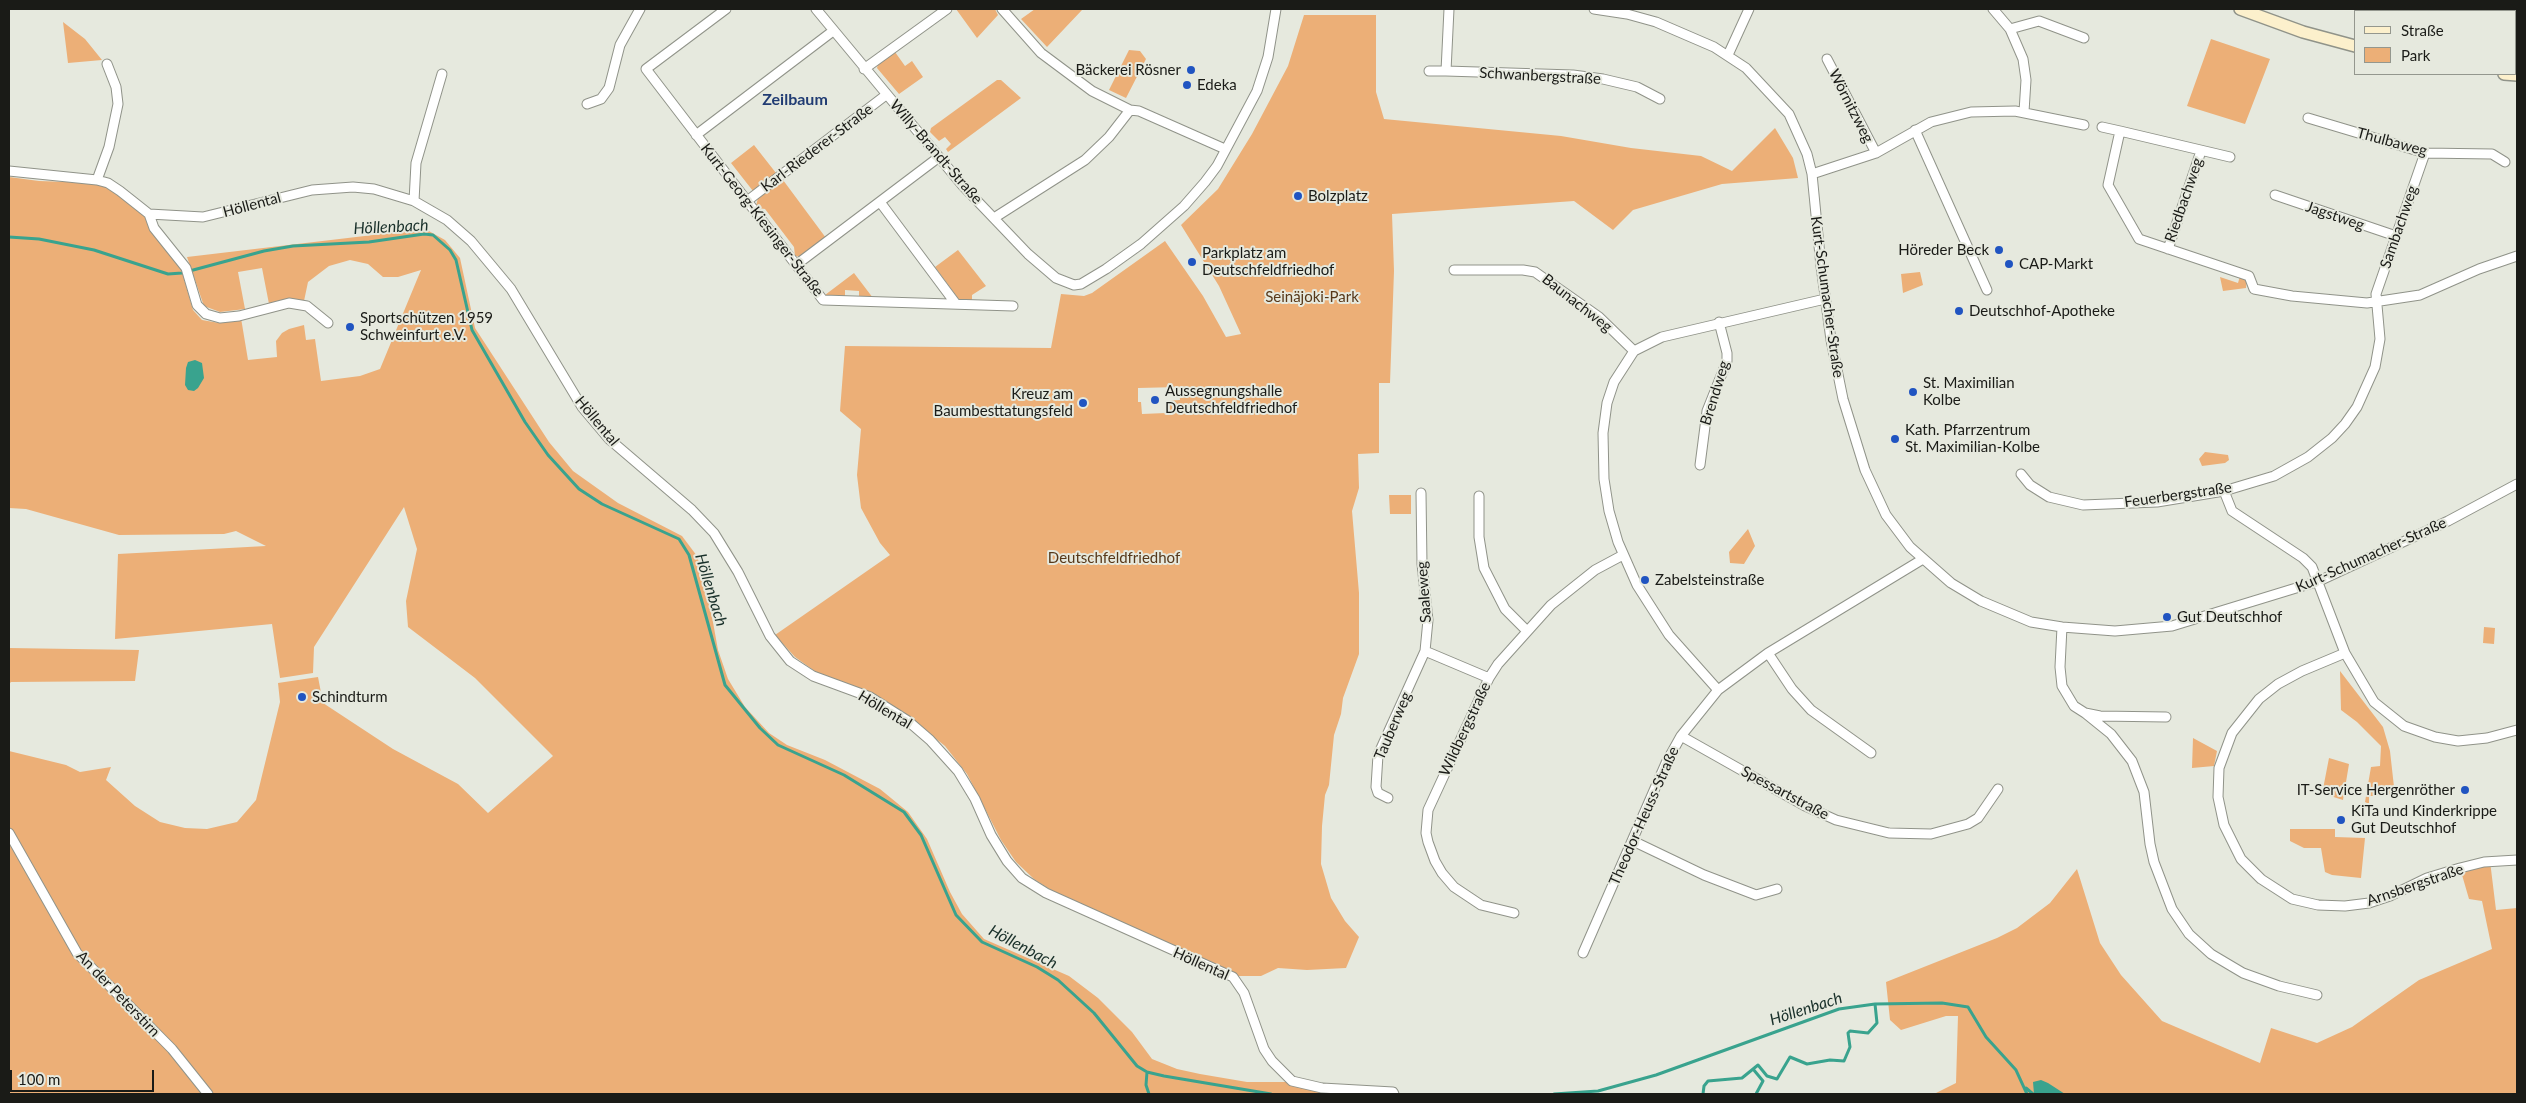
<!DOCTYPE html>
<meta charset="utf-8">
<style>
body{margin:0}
#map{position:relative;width:2526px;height:1103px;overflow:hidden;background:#e6e9de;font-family:Lato,sans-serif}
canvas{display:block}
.frame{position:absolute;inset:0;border:10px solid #1a1b17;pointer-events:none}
.legend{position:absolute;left:2354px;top:10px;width:162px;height:65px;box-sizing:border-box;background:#e6e9de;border:1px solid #94978e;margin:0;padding:6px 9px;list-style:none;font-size:15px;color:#1a1b17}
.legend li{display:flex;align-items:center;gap:10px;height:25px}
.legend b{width:25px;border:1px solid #94978e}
.scale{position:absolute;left:10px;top:1070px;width:144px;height:22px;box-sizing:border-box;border:2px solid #1a1b17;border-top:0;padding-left:6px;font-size:15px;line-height:18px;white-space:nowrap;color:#1a1b17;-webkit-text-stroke:4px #e6e9de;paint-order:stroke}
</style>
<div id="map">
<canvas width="2526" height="1103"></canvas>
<div class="frame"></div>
<ul class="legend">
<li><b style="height:6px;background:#fcf0cc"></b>Straße</li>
<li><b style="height:14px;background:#ecaf77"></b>Park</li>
</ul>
<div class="scale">100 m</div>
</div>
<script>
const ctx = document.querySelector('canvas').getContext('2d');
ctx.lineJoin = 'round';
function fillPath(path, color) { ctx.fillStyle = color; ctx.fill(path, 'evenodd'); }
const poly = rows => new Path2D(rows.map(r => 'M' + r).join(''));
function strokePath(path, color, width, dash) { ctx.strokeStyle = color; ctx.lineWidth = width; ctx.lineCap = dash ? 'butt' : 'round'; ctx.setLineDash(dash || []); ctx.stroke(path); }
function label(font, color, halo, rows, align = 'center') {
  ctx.font = font + ' Lato,sans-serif'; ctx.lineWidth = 4; ctx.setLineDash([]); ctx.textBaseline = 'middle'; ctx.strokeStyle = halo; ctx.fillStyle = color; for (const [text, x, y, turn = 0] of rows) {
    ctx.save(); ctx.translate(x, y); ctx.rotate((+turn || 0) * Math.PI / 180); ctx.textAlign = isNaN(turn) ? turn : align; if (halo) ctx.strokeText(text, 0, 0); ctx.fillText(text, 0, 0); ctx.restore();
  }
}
const green = poly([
 [956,9,995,9,998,15,977,38],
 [1035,9,1080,9,1082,10,1047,47,1021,19],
 [2490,9,2517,9,2517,67,2515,66,2515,11,2490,11],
 [1304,15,1376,15,1376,92,1384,119,1561,136,1631,148,1701,156,1732,171,1775,128,1793,158,1798,178,1722,184,1633,210,1613,230,1574,201,1392,214,1394,271,1390,383,1379,383,1379,453,1358,454,1359,488,1352,511,1359,593,1359,654,1343,698,1341,714,1334,735,1329,785,1325,795,1322,826,1321,864,1331,898,1345,921,1359,937,1346,968,1307,970,1278,968,1261,976,1237,976,1057,894,1034,879,1016,862,1001,840,967,774,945,746,900,710,876,696,816,672,795,657,775,635,890,555,880,543,861,508,857,475,861,429,840,411,845,346,1051,348,1061,294,1084,296,1092,293,1165,241,1203,296,1226,337,1241,334,1219,286,1181,225,1218,189,1252,134,1288,66],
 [1179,387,1180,400,1165,401,1166,413,1142,414,1141,402,1138,402,1138,388],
 [63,22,85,39,102,60,68,63],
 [2211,39,2270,59,2245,124,2187,106],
 [1129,50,1140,51,1146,59,1126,98,1109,90],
 [895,52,905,66,912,61,923,77,899,94,877,68,878,64],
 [997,80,1001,80,1021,98,948,152,946,149,951,144,945,137,939,141,930,132,931,128],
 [754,145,776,173,753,191,731,163],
 [9,177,39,181,96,183,106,186,142,211,180,265,193,310,202,320,219,323,241,318,248,360,277,357,276,341,282,333,289,329,304,325,306,340,315,339,321,381,360,376,380,369,421,270,398,277,383,277,368,264,350,260,329,266,308,282,304,301,294,299,269,304,262,268,238,272,245,309,220,312,204,306,187,257,407,231,427,230,445,240,460,258,475,328,549,442,573,471,618,503,682,536,697,556,707,589,718,650,728,679,745,707,769,733,787,745,825,760,880,789,908,812,927,839,950,892,962,914,984,939,1069,976,1098,998,1132,1032,1152,1059,1177,1069,1200,1074,1247,1082,1286,1082,1310,1089,1352,1094,9,1094,9,751,66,765,80,772,111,767,106,780,135,806,160,822,185,828,207,829,237,822,256,800,280,702,278,683,318,677,323,703,393,749,458,784,488,813,553,756,475,678,408,627,406,601,417,549,404,507,314,647,313,673,280,678,272,624,115,639,118,554,266,546,236,531,224,534,119,535,26,509,9,508],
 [783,180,826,238,802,257,795,256,794,247,765,209,758,208,756,206,758,198],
 [958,250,986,286,972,295,972,301,960,301,935,267],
 [1920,272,1923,285,1903,293,1901,274],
 [854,273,873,298,859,298,859,291,845,290,845,298,825,295],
 [2240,276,2247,277,2246,288,2223,291,2220,277,2238,283],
 [2205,452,2228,455,2229,460,2225,463,2202,466,2199,459],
 [1389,495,1411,495,1411,514,1390,514],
 [1748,529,1755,546,1744,564,1730,563,1729,552],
 [2484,627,2495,628,2494,644,2483,643],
 [9,648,139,650,135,681,11,682,9,684],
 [2340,671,2383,727,2390,751,2395,796,2369,796,2369,804,2365,802,2371,767,2380,766,2381,746,2357,722,2341,710],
 [2193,738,2217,751,2214,766,2192,768],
 [2329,758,2349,764,2343,800,2324,794,2323,789],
 [2290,829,2335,829,2335,837,2365,838,2361,878,2332,875,2325,872,2321,848,2304,848,2290,841],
 [2490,861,2496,910,2517,908,2517,1094,1934,1094,1956,1083,1958,1016,1946,1016,1901,1030,1890,1020,1886,982,1997,938,2017,928,2050,903,2077,869,2100,943,2121,975,2162,1021,2260,1063,2271,1028,2317,1043,2352,1027,2419,980,2492,949,2482,901,2469,899,2460,868]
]);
const water = poly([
 [195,360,202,363,204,378,198,388,194,391,188,390,185,385,186,368,188,362],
 [2041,1080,2048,1083,2065,1094,2034,1094,2033,1082]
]);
const stream = poly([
 [9,237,39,239,94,250,168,274,182,273,264,251,293,246,369,242,424,234,433,235,450,250,456,260,472,330,525,422,548,455,579,489,602,504,679,539,689,555,725,685,760,728,778,745,844,775,904,812,921,835,956,915,982,942,1037,967,1058,980,1094,1013,1137,1066,1147,1072,1164,1076,1271,1094],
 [1753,1069,1763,1081,1756,1094],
 [1147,1072,1146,1085,1149,1094],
 [2026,1088,2033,1094],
 [1554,1094,1598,1091,1656,1075,1839,1009,1875,1004,1942,1003,1968,1007,1986,1037,2016,1070,2027,1094],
 [1703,1094,1704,1086,1708,1081,1742,1078,1758,1065,1767,1076,1777,1079,1790,1057,1807,1064,1830,1060,1844,1061,1850,1047,1848,1033,1850,1031,1868,1033,1877,1023,1875,1004]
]);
const street = poly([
 [726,9,646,69,823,300,1013,306],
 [816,9,963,186,1028,254,1056,278,1074,285,1081,284,1106,269,1141,244,1184,206,1205,182,1217,166,1257,91,1268,57,1276,9],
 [1002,9,1041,53,1092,91,1130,110,1139,111,1225,149],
 [1449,9,1446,71,1573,75,1603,79,1637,87,1660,99],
 [1594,9,1627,14,1656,22,1714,47,1746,68,1789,114,1807,154,1812,174,1821,266,1831,340,1843,399,1865,470,1886,515,1910,547,1951,583,1981,601,2031,622,2062,627,2115,631,2172,626,2319,581,2448,521,2517,484],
 [1993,9,2010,29,2023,59,2026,80,2024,112],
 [2010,29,2039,21,2084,38],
 [1728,55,1749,9],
 [1827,59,1876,153],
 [864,69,947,9],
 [1429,71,1446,71],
 [587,104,601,99,609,88,620,45,640,9],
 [2308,118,2425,153,2492,154,2505,162],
 [2102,127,2120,131],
 [1915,130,1987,290],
 [696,135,833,31],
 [2230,157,2120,131,2108,185,2139,239,2249,276,2254,289,2292,296,2367,303,2420,295,2479,269,2517,256],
 [9,171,97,180,108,183,120,191,149,214,154,228,186,268,197,305,206,314,220,318,239,316,289,303,307,306,328,323],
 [1812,174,1876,153,1931,122,1971,112,2015,111,2084,125],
 [97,180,109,147,118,104,116,87,107,64],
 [2275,195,2396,236],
 [414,201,416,163,442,74],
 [747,201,886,95],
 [880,202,956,304],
 [149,214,203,217,312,190,353,187,374,189,414,201,447,220,471,241,511,289,582,407,609,439,692,510,714,533,738,572,770,636,790,661,813,676,870,697,908,721,930,740,958,771,975,799,991,835,1007,861,1022,878,1046,893,1233,977,1244,993,1264,1049,1272,1061,1292,1081,1322,1088,1393,1092,1394,1094],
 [994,218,1085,160,1109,137,1130,110],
 [2168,249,2201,151],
 [796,265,939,157],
 [1454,270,1523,270,1535,272,1599,317,1634,351],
 [1700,465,1707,411,1727,361,1727,353,1719,322],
 [2021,474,2030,485,2049,497,2083,505,2157,502,2224,491,2274,476,2308,457,2332,438,2345,424,2357,407,2375,367,2380,339,2376,294,2425,153],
 [2224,491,2232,511,2303,558,2312,567,2345,653,2374,702,2404,726,2435,737,2458,741,2487,738,2517,730],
 [1421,493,1422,564,1428,620,1425,651,1489,678],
 [1479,496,1479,537,1484,568,1505,609,1527,631],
 [2062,627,2060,667,2062,686,2074,706,2085,713,2100,716,2166,717],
 [1768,653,1792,689,1811,710,1871,753],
 [2345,653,2302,671,2278,684,2259,699,2232,733,2219,768,2218,797,2224,825,2241,859,2261,879,2292,899,2318,905,2345,906,2369,903,2390,896,2427,878,2460,868,2484,862,2517,860],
 [1718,690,1669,635,1637,585,1618,542,1609,511,1604,479,1603,433,1607,403,1614,382,1634,351,1662,337,1825,299],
 [2085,713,2111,734,2132,761,2144,792,2150,844,2154,862,2172,909,2189,934,2211,954,2243,973,2279,986,2317,995],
 [1681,736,1805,806,1836,820,1889,833,1931,834,1968,824,1978,818,1998,789],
 [1388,798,1378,793,1376,787,1378,755,1425,651],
 [9,833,77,953,172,1049,208,1094],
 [1633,841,1704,875,1756,895,1777,889],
 [1514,913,1481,905,1454,887,1442,873,1435,861,1428,842,1426,833,1428,810,1489,678,1498,664,1551,605,1595,570,1623,555],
 [1583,953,1666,763,1681,736,1718,690,1768,653,1923,559]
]);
const secondary = poly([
 [2240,9,2303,32,2355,46],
 [2504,74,2517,75]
]);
const markers = [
 [1191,70,5,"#2054c1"],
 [1187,85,5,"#2054c1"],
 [1298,196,5,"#2054c1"],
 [1999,250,5,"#2054c1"],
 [1192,262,5,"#2054c1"],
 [2009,264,5,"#2054c1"],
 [1959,311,5,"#2054c1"],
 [350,327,5,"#2054c1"],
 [1913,392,5,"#2054c1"],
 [1155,400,5,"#2054c1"],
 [1083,403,5,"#2054c1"],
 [1895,439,5,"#2054c1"],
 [1645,580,5,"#2054c1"],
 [2167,617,5,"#2054c1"],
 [302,697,5,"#2054c1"],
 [2465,790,5,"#2054c1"],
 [2341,820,5,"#2054c1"]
];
const poiNames = [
 ["Bäckerei Rösner",1181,70,"right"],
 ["Edeka",1197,85],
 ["Bolzplatz",1308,196],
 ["Höreder Beck",1989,250,"right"],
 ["Parkplatz am",1202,253],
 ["Deutschfeldfriedhof",1202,270],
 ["CAP-Markt",2019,264],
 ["Deutschhof-Apotheke",1969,311],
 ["Sportschützen 1959",360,318],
 ["Schweinfurt e.V.",360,335],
 ["St. Maximilian",1923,383],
 ["Kolbe",1923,400],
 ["Aussegnungshalle",1165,391],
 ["Deutschfeldfriedhof",1165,408],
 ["Kreuz am",1073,394,"right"],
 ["Baumbesttatungsfeld",1073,411,"right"],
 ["Kath. Pfarrzentrum",1905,430],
 ["St. Maximilian-Kolbe",1905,447],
 ["Zabelsteinstraße",1655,580],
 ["Gut Deutschhof",2177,617],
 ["Schindturm",312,697],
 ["IT-Service Hergenröther",2455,790,"right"],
 ["KiTa und Kinderkrippe",2351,811],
 ["Gut Deutschhof",2351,828]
];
const streetNames = [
 ["Schwanbergstraße",1540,76,3],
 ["Wörnitzweg",1851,106,63],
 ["Thulbaweg",2392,142,15],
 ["Karl-Riederer-Straße",817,148,-37],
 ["Willy-Brandt-Straße",936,152,49],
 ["Riedbachweg",2184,200,-71],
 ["Höllental",252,205,-15],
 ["Jagstweg",2335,216,19],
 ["Kurt-Georg-Kiesinger-Straße",762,220,52],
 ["Sambachweg",2399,227,-71],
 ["Kurt-Schumacher-Straße",1827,297,82],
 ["Baunachweg",1577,303,38],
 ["Brendweg",1715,393,-73],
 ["Höllental",597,421,50],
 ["Feuerbergstraße",2178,495,-8],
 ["Kurt-Schumacher-Straße",2371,555,-24],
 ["Saaleweg",1424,592,-94],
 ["Höllental",885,710,31],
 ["Tauberweg",1393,726,-67],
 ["Wildbergstraße",1465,729,-65],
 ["Spessartstraße",1785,793,28],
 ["Theodor-Heuss-Straße",1644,816,-66],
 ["Arnsbergstraße",2415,885,-19],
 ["Höllental",1201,964,24],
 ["An der Peterstirn",118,994,46]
];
const parkNames = [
 ["Seinäjoki-Park",1312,297],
 ["Deutschfeldfriedhof",1114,558]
];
const neighbourhoodNames = [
 ["Zeilbaum",795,100]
];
const waterNames = [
 ["Höllenbach",391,227,-3],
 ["Höllenbach",711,590,73],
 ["Höllenbach",1023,947,28],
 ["Höllenbach",1806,1009,-18]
];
fillPath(green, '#ecaf77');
fillPath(water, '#39a38e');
strokePath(stream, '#39a38e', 3);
strokePath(street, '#909389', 11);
strokePath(secondary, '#909389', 14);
strokePath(street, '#fff', 9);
strokePath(secondary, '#fcf0cc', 11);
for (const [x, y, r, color] of markers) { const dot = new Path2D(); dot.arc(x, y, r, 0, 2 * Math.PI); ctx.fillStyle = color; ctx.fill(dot); strokePath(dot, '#e6e9de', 2); }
label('15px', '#1a1b17', '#e6e9de', poiNames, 'left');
label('15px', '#1a1b17', '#e6e9de', streetNames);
label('15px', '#573819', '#e6e9de', parkNames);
label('bold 16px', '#213c73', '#e6e9de', neighbourhoodNames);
label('italic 16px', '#19302a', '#e6e9de', waterNames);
</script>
